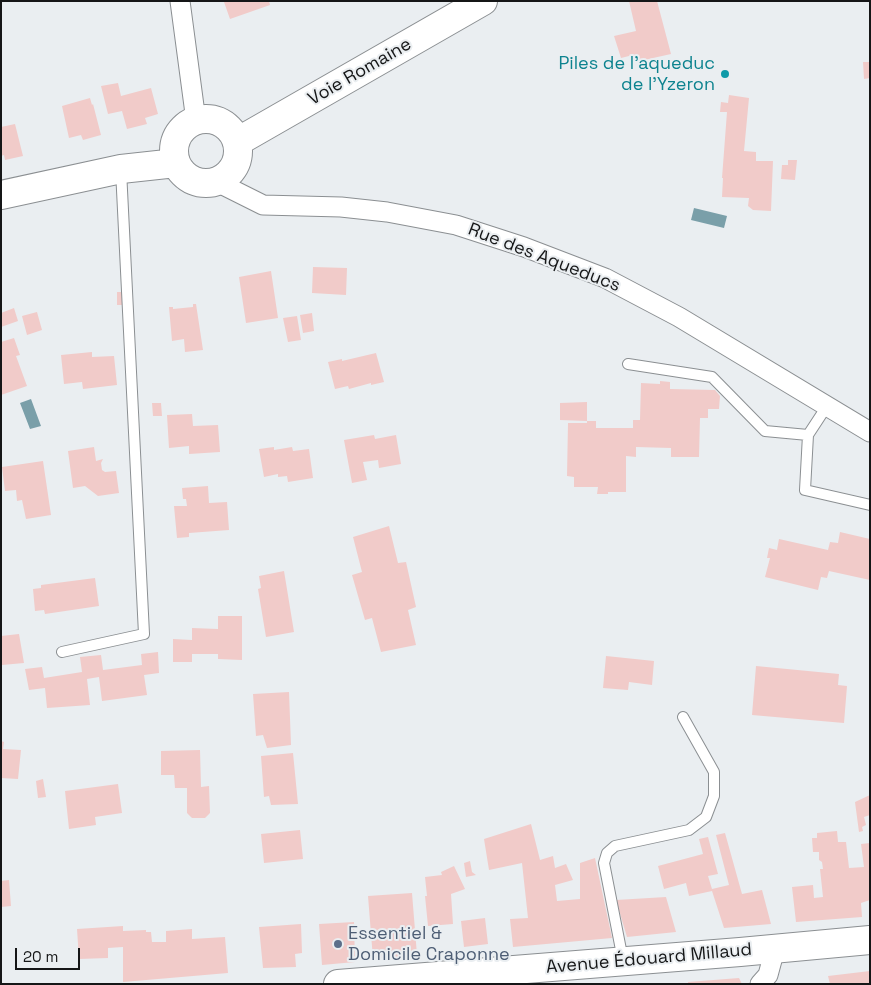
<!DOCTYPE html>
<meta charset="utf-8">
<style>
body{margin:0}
#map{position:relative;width:871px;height:985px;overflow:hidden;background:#eaeef1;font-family:"Space Grotesk",sans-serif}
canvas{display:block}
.frame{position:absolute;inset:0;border:2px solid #151617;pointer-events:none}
.scale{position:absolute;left:15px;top:948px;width:65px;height:22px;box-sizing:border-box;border:2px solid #151617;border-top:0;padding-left:6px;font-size:15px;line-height:18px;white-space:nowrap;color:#151617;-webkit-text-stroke:4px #eaeef1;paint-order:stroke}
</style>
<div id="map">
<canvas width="871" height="985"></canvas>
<div class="frame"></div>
<div class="scale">20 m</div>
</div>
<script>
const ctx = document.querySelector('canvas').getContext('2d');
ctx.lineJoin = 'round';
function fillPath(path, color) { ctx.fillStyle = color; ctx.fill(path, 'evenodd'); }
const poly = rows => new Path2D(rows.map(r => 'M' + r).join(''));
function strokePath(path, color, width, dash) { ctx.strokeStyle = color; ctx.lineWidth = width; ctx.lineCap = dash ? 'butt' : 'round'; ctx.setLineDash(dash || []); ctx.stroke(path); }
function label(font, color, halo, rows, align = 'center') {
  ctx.font = font + ' "Space Grotesk",sans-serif'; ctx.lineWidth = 4; ctx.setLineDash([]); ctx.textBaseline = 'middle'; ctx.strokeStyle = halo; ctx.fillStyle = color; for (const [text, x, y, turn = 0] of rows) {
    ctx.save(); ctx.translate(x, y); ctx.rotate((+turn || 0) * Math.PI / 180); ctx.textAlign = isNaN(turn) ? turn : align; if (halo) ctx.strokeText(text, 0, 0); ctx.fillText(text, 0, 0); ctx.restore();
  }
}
const water = poly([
 [694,208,727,216,724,228,691,220],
 [31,399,41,426,30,429,20,403]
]);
const building = poly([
 [226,1,269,1,270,5,230,19,224,2],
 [629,1,657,1,671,54,635,62,633,55,621,58,614,36,636,31],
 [863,62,870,62,870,78,864,79],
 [118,83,121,96,151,88,158,114,145,118,147,124,127,129,122,111,108,114,101,86],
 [729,95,749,98,744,151,756,152,756,161,773,161,771,211,753,210,748,206,749,198,722,197,723,178,722,178,727,112,720,112,721,102,728,103],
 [90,98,92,105,93,104,101,135,83,140,81,135,69,138,62,106],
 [15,124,23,156,5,160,4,155,1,156,1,127],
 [788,160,797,160,795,180,781,179,782,165,788,165],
 [313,267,347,268,346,295,312,293],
 [271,271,278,318,246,323,239,277],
 [117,292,125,292,125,305,117,305],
 [193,304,196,304,203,350,185,352,184,339,172,341,169,307,173,307,173,309,193,307],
 [14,308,18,321,1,327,1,313],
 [37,312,42,330,27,335,22,316],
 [312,313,314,331,303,333,300,315],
 [297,316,301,340,288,342,283,318],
 [14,338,20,355,16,356,27,386,1,395,1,342],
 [92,352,92,357,114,356,117,385,83,389,82,382,64,384,61,355],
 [376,353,384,382,371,385,371,383,349,389,348,386,335,389,328,362,342,359,342,361],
 [660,381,670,382,670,389,715,390,720,396,719,409,708,409,708,418,700,418,699,457,671,457,671,448,636,447,636,457,626,456,626,492,608,492,608,494,597,494,598,487,574,487,574,477,567,476,568,423,587,423,587,421,560,420,560,403,587,402,587,421,596,421,596,428,633,428,633,420,640,420,641,383,660,384],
 [152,403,161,403,162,416,153,416],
 [192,414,193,426,218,425,220,452,189,454,189,446,169,448,167,415],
 [374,435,375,439,396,435,401,464,379,468,378,460,363,462,367,480,352,483,344,440],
 [94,447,96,461,103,459,101,463,102,470,105,472,116,471,119,493,98,496,85,486,73,488,68,451],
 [274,447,274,450,292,447,293,451,309,449,313,478,288,482,287,476,278,477,278,474,264,477,259,449],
 [43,461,51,515,26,519,22,500,17,501,16,490,5,491,2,467],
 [208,486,209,503,227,502,229,530,189,533,189,537,177,538,174,506,187,506,186,499,183,499,182,488],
 [389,526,398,563,406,562,416,607,408,610,416,645,381,652,372,618,365,620,352,575,362,572,353,537],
 [840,532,870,539,870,580,829,571,827,578,821,577,818,590,765,577,770,558,767,558,769,548,777,550,779,539,828,550,830,542,838,543],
 [284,571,294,632,266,637,258,589,261,588,259,576],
 [95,578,99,606,45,614,44,610,35,611,33,589,41,588,41,585],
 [218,616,242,616,242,660,218,659,218,654,192,654,192,662,173,662,173,639,192,640,192,628,218,629],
 [19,634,24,663,2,665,1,636],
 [158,652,159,673,144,675,147,695,102,701,99,677,87,679,90,705,47,708,45,688,29,690,25,669,42,667,44,678,82,672,80,657,101,655,103,670,142,665,141,654],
 [606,656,654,661,652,685,629,682,628,690,603,688],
 [756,666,839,674,838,685,847,686,844,723,752,715],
 [289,692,291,745,267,748,263,735,256,736,253,694],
 [1,741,4,742,3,749,21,750,18,779,1,778],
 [200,750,201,787,209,786,210,813,205,818,192,818,187,813,187,788,175,788,174,775,161,775,161,751],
 [293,753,298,804,271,805,269,796,264,797,261,756],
 [43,779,46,797,38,798,36,781],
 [118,784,122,813,95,817,96,825,69,829,65,791],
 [870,795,870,815,864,817,866,825,862,827,863,831,859,832,855,802],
 [531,824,540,860,553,856,555,868,566,864,573,880,555,885,557,901,580,899,580,863,595,858,612,938,513,947,510,919,528,918,522,863,489,870,484,839],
 [300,830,303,859,264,863,261,834],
 [837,831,838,842,846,842,849,868,864,867,861,844,870,843,870,900,861,903,862,917,796,922,792,887,813,885,814,898,823,897,820,869,823,869,822,862,819,860,819,852,813,852,812,838,817,838,817,833],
 [725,833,742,894,762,890,771,924,724,928,712,891,689,896,686,883,664,889,658,866,703,854,699,839,708,837,718,874,708,876,712,889,729,885,716,835],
 [470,861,472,872,476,875,466,877,464,863],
 [454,866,465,889,451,894,453,924,428,926,425,896,427,896,425,877,442,875,441,872],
 [9,880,11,906,1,907,1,881],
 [412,893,417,955,373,959,368,896],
 [666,897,676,932,627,937,616,900],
 [485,918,488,944,464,947,461,921],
 [354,922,355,962,322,965,319,924],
 [301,924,302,953,295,954,296,967,263,968,259,927],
 [123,926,123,931,146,930,146,932,151,932,152,942,166,942,166,931,192,929,192,939,225,937,228,973,123,982,123,947,108,948,108,958,79,959,77,929],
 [870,971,870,984,830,984,828,976],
 [739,978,742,984,688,984,688,982]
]);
const lane = poly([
 [628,364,712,377,765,431,808,435],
 [827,406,808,435,805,490,870,505],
 [62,652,144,634,121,170],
 [623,960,604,863,607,853,615,846,689,830,706,817,714,796,714,772,683,717]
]);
const street = poly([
 [180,1,196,121],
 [217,182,263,205,341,207,387,212,456,225,524,247,605,278,679,317,870,432],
 [760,984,768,975,775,949]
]);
const secondary = poly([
 '174 151a32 32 0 1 1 64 0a32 32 0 1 1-64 0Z',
 [237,142,483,1],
 [1,195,121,169,176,163],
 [338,984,740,952,870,940]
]);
const markers = [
 [725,74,5,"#0f9aa8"],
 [338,944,5,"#5c6f8a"]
];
const cultureNames = [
 ["Piles de l'aqueduc",715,64],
 ["de l'Yzeron",715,85]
];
const streetNames = [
 ["Voie Romaine",360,72,-30],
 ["Rue des Aqueducs",544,258,21],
 ["Avenue Édouard Millaud",649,959,-5]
];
const serviceNames = [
 ["Essentiel &",348,934],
 ["Domicile Craponne",348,955]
];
fillPath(water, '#7a9fa9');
fillPath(building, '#f1cbc9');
strokePath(lane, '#8b8f92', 12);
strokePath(street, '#8b8f92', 21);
strokePath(secondary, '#8b8f92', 30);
strokePath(lane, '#fff', 10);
strokePath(street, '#fff', 19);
strokePath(secondary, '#fff', 28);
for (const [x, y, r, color] of markers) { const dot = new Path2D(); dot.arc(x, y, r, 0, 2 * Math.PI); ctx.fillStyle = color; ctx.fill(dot); strokePath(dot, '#eaeef1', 2); }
label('18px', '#0d838f', '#eaeef1', cultureNames, 'right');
label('18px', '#151617', '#eaeef1', streetNames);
label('18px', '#4e5e75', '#eaeef1', serviceNames, 'left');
</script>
